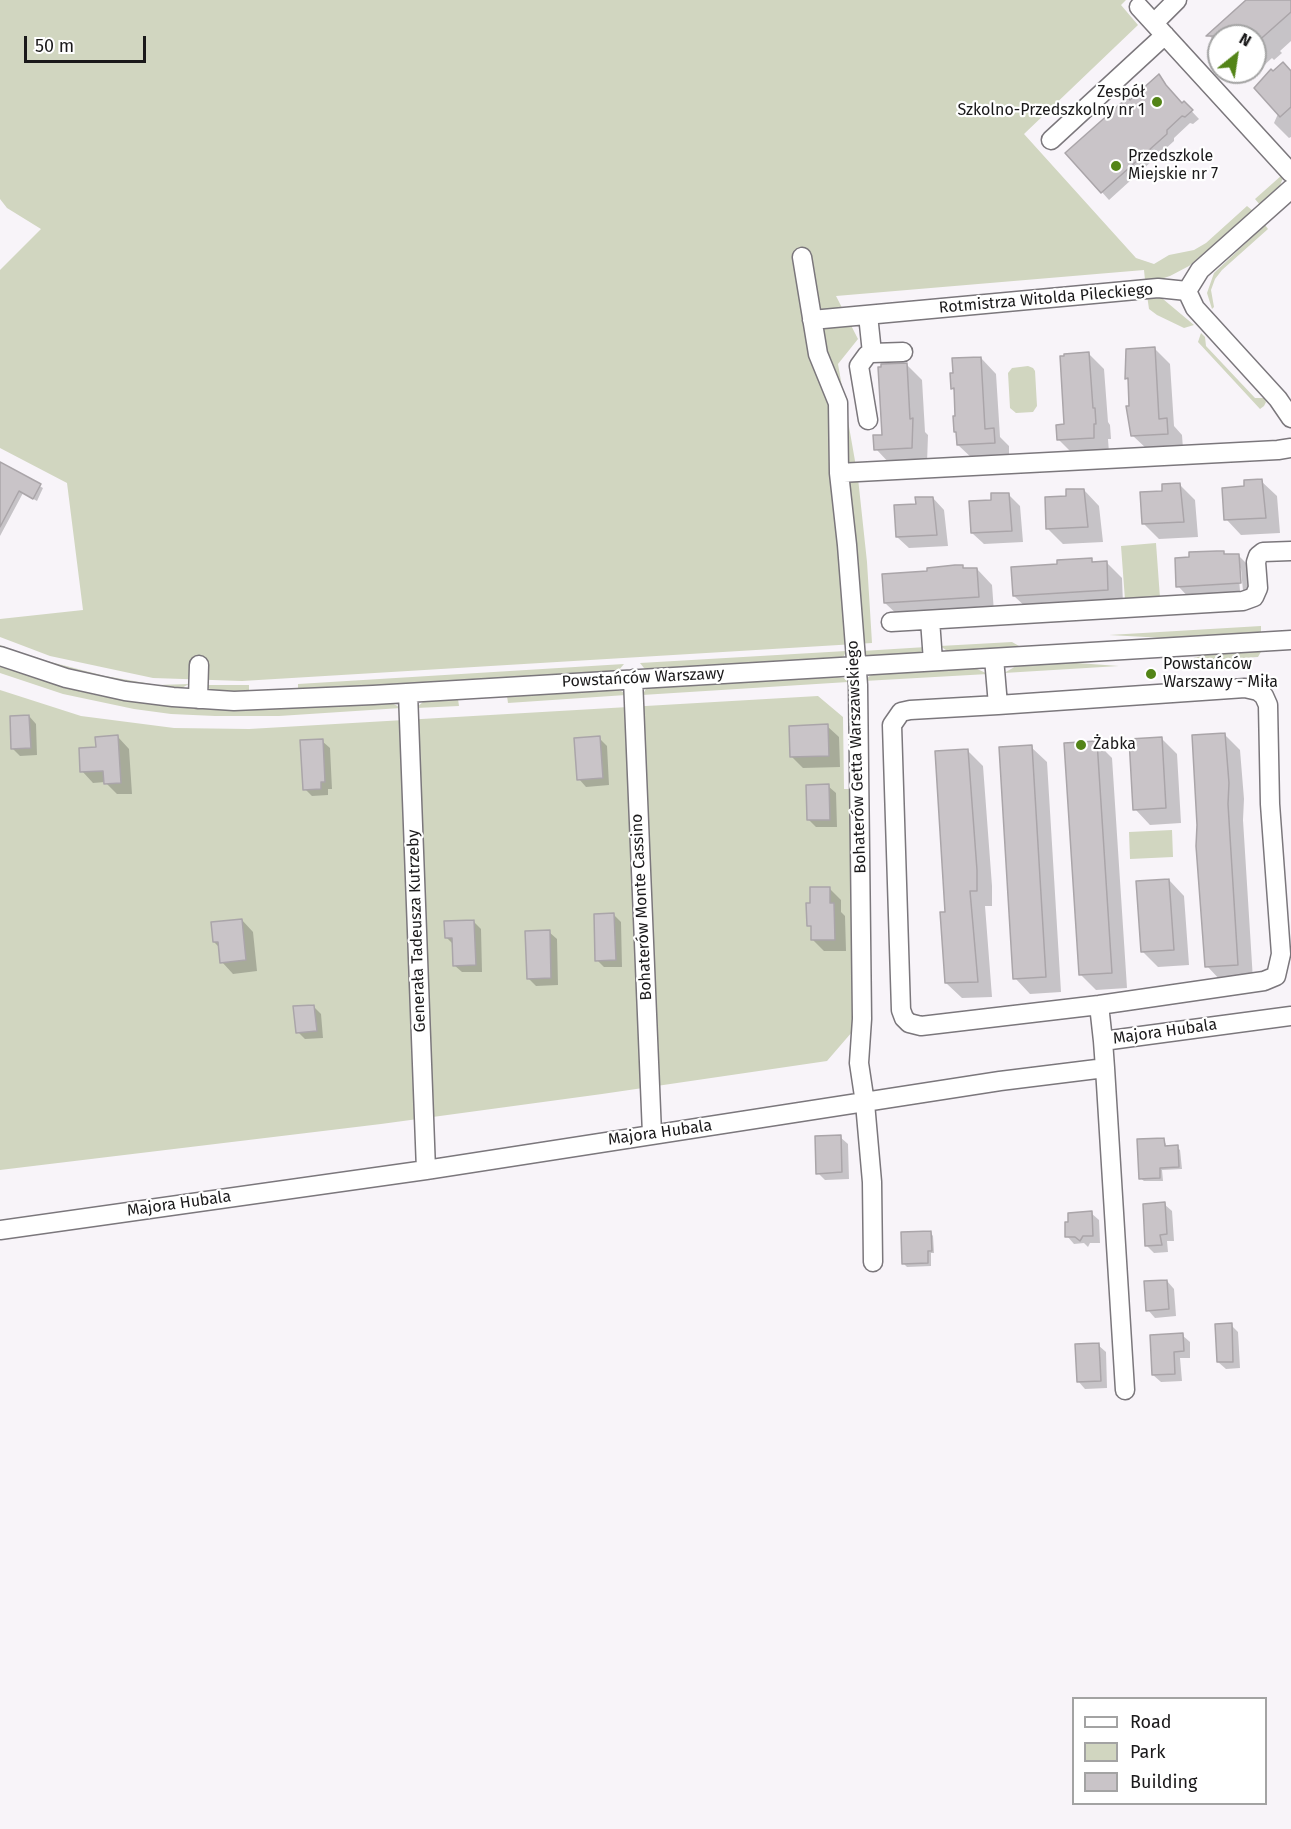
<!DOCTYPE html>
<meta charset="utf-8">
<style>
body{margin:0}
#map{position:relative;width:1291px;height:1829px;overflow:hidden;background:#f8f4f9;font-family:"Fira Sans",sans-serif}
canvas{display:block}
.legend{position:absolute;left:1072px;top:1697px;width:195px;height:108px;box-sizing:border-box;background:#fff;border:2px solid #a3a3a3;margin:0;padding:8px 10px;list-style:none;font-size:18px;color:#1a191a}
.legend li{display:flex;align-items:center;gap:12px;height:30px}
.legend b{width:30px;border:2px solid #a3a3a3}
.north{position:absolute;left:1207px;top:24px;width:60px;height:60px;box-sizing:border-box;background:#fff;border:2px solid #a3a3a3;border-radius:50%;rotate:30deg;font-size:16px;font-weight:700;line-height:24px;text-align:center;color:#1a191a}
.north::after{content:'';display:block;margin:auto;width:21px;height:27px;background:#538417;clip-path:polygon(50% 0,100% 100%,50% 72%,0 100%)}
.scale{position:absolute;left:24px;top:36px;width:122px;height:27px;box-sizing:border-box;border:3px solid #1a191a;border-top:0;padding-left:8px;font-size:18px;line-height:21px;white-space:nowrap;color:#1a191a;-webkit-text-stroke:4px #fff;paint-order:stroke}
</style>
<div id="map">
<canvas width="1291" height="1829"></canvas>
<ul class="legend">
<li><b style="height:8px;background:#fff"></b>Road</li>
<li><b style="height:16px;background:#d1d6c0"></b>Park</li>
<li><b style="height:16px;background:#c9c4c8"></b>Building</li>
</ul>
<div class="north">N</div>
<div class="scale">50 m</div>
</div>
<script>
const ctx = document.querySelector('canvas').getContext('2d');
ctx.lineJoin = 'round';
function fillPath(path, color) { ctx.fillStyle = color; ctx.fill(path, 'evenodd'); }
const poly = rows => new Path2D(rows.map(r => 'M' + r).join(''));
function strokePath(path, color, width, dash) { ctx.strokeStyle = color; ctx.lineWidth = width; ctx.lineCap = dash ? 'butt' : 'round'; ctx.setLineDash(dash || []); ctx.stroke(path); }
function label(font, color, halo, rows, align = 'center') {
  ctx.font = font + ' "Fira Sans",sans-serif'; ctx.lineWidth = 4.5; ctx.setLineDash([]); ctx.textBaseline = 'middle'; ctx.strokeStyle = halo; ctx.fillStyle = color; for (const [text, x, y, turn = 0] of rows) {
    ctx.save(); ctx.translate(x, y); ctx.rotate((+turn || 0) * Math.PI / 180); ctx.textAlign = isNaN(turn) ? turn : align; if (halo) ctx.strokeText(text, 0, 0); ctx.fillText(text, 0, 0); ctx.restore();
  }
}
const green = poly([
 [0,0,1126,0,1121,5,1138,25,1024,134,1136,258,1154,264,1169,255,1194,250,1206,243,1247,206,1253,211,1189,266,1170,276,1161,279,1145,280,1144,270,836,296,858,339,838,364,858,478,867,562,872,643,242,681,153,678,50,656,0,637,0,619,83,610,67,483,0,448,0,270,41,229,7,208,0,199],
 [1282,175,1283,178,1279,188,1260,205,1255,199],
 [1265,225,1268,229,1222,270,1215,279,1211,290,1214,307,1212,309,1207,293,1214,273],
 [1147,295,1157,296,1163,299,1194,325,1184,328,1157,315,1149,309],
 [1201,333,1205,337,1206,346,1255,398,1264,398,1266,402,1264,406,1260,409,1198,342],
 [1028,366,1033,368,1035,371,1037,406,1033,412,1016,413,1010,408,1008,373,1012,368],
 [1156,543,1160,598,1125,600,1121,546],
 [1261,626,1261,633,1164,638,1109,635],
 [1012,642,1019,646,1011,648,949,652,940,646],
 [0,645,35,658,105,676,157,685,189,684,180,689,141,685,71,671,0,648],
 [926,647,919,654,872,658,865,655,862,651],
 [1262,650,1258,657,1178,662,1213,653],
 [846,651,844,656,838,659,650,670,644,668,640,663],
 [1063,662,1119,666,1004,673,1018,665],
 [624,664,619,670,615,672,298,691,298,684],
 [0,666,66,688,100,696,173,707,213,709,276,709,392,703,401,708,279,716,215,716,171,714,134,709,63,694,0,673],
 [975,668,988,674,864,681,872,674],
 [837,677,844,678,848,682,642,695,646,689,653,688],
 [205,685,249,685,249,692,213,692],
 [616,689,623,692,626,695,508,703,507,696],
 [0,690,81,716,174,728,249,729,818,696,843,717,844,789,852,789,852,1032,827,1061,602,1094,381,1124,0,1170],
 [458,699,459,706,416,708,424,701],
 [1172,830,1173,857,1130,859,1129,832]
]);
const shadow = poly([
 [1248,0,1291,0,1291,41,1280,51,1282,53,1274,60,1272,58,1249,79,1242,72,1255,72,1255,36,1219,36,1219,47,1209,35],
 [1159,76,1182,105,1184,103,1199,119,1193,124,1190,123,1174,138,1174,141,1109,200,1067,153],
 [1291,84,1291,137,1289,138,1274,123],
 [1154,348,1170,364,1174,426,1182,435,1183,449,1148,450,1132,435,1129,381,1126,378],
 [1089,354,1104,369,1108,422,1110,425,1111,439,1108,439,1109,453,1074,455,1058,439,1066,426],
 [981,358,996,374,1000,437,1009,446,1009,458,974,460,958,445,958,434,955,431,957,417,955,391,952,388],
 [906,364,922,380,925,432,928,435,927,463,891,465,876,449,883,436],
 [0,464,43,488,37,501,23,493,0,536],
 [1261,481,1277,496,1280,533,1241,535,1226,519],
 [1180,485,1195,500,1198,537,1159,539,1144,524,1164,492],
 [1084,490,1099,506,1103,542,1063,544,1048,529],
 [1008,494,1020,506,1023,542,984,544,972,533],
 [933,498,944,510,948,546,909,548,897,537,917,505],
 [1224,553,1227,556,1238,555,1254,571,1255,598,1193,602,1178,586],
 [1238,566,1241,569,1243,591,1240,591],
 [1091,560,1094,563,1106,562,1122,578,1123,605,1030,611,1014,596,1058,565],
 [962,567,965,570,977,569,992,585,994,612,901,618,885,603,929,572],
 [29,716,36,724,37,755,20,756,12,748],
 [827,726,839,737,840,767,803,768,791,756],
 [1224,734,1240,750,1244,799,1243,820,1253,980,1222,982,1207,966],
 [118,737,129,749,132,794,117,794,105,782,93,783,82,771,97,749],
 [599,738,607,746,609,785,586,787,579,779],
 [1161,738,1177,754,1181,823,1150,825,1135,809],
 [322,741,330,748,332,789,328,789,328,795,312,796,305,789],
 [1096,742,1112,758,1127,988,1096,990,1080,974],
 [1031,747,1047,762,1061,992,1030,994,1015,978],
 [968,751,983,766,992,886,992,906,985,906,992,997,962,998,946,983,942,914,947,913],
 [828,786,836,793,837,827,816,827,809,820],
 [1169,880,1184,896,1189,965,1158,967,1142,951],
 [829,888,841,900,841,912,845,916,846,951,824,951,813,940,813,929,809,925],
 [614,915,621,922,622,967,604,967,597,960],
 [242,920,253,932,257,971,233,974,222,962,220,948,214,942],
 [473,921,481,929,482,972,462,972,454,965,453,944,446,937],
 [549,932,557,939,558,985,536,986,528,978],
 [313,1006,321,1014,323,1038,305,1039,298,1032],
 [840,1137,848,1144,849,1179,825,1180,818,1173],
 [1164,1140,1167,1147,1177,1147,1180,1150,1182,1169,1162,1170,1163,1181,1144,1181,1140,1178],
 [1164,1204,1172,1211,1174,1241,1167,1241,1168,1252,1154,1253,1146,1245],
 [1091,1213,1099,1220,1100,1243,1090,1243,1088,1247,1084,1243,1074,1244,1067,1236],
 [930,1232,933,1236,934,1253,931,1253,931,1266,907,1267,903,1263],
 [1167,1281,1174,1289,1176,1316,1155,1318,1148,1310],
 [1231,1325,1238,1332,1240,1368,1226,1369,1218,1362],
 [1182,1335,1190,1342,1190,1358,1180,1358,1182,1381,1161,1382,1153,1375],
 [1098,1345,1106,1352,1107,1388,1085,1389,1078,1381]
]);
const building = poly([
 [1246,0,1291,0,1291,12,1255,44,1255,36,1206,36,1246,0],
 [1283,62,1291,71,1291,107,1280,117,1254,88,1271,69,1273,71,1283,62],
 [1159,74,1166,85,1182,103,1184,101,1193,110,1185,117,1182,116,1167,130,1167,134,1101,193,1065,153,1128,97,1130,100,1159,74],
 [1155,347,1159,419,1167,418,1168,434,1131,436,1126,406,1129,406,1128,378,1125,379,1126,349,1155,347],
 [1089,352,1093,408,1095,408,1096,424,1094,424,1094,438,1057,440,1056,425,1064,424,1060,356,1064,356,1064,354,1089,352],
 [981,357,985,429,994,428,995,443,957,445,956,432,954,432,953,416,955,416,954,388,951,389,950,373,953,373,952,358,981,357],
 [907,363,910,419,913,418,912,448,874,450,873,435,882,435,878,367,881,367,881,364,907,363],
 [0,462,41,484,33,499,19,491,0,527,0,462],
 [1262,479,1266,518,1224,520,1222,488,1244,486,1244,480,1262,479],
 [1180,483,1184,522,1142,524,1140,492,1162,491,1162,484,1180,483],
 [1066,489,1084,489,1088,527,1046,529,1045,497,1066,496,1066,489],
 [991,493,1009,493,1012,531,971,533,969,501,991,500,991,493],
 [915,497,933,497,937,535,896,537,894,505,916,504,915,497],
 [1217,551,1224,551,1224,554,1239,554,1241,583,1176,587,1175,558,1189,557,1189,552,1217,551],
 [1092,558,1092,562,1107,561,1108,590,1013,596,1011,567,1057,564,1057,560,1092,558],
 [955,565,963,565,963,568,977,568,979,597,884,603,882,574,927,571,927,568,955,565],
 [29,715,31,748,11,749,10,716,29,715],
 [828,724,829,756,790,757,789,726,828,724],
 [1225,733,1229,783,1228,804,1238,965,1205,967,1196,846,1197,825,1192,735,1225,733],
 [118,735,121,783,104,784,103,771,80,772,79,748,96,747,95,737,118,735],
 [600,736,603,778,577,780,574,738,600,736],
 [1162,737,1166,808,1133,810,1129,739,1162,737],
 [323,739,325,782,321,782,321,789,303,790,300,740,323,739],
 [1097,741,1112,973,1079,975,1064,743,1097,741],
 [1032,745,1046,977,1013,979,999,747,1032,745],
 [968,749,977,870,977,891,970,891,978,982,945,983,940,912,945,912,935,751,968,749],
 [829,784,830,820,807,820,806,785,829,784],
 [1169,879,1174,950,1141,952,1136,881,1169,879],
 [810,887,830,887,830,903,834,903,835,940,811,940,811,926,807,926,806,903,810,903,810,887],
 [614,913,616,960,595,961,594,914,614,913],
 [242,919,246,960,220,963,218,942,213,942,211,922,242,919],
 [474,920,476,965,453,966,452,938,445,938,444,921,474,920],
 [550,930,551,978,527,979,525,931,550,930],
 [314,1005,317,1031,296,1033,293,1006,314,1005],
 [841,1135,842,1172,816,1174,815,1136,841,1135],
 [1164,1138,1165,1146,1178,1145,1179,1167,1160,1168,1160,1178,1139,1179,1137,1139,1164,1138],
 [1165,1202,1167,1234,1160,1235,1162,1245,1145,1246,1143,1204,1165,1202],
 [1092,1211,1093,1236,1083,1236,1080,1241,1075,1237,1065,1237,1065,1222,1068,1222,1068,1213,1092,1211],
 [931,1231,932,1251,928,1251,928,1263,902,1264,901,1232,931,1231],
 [1167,1280,1169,1309,1146,1311,1144,1281,1167,1280],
 [1232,1323,1233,1362,1217,1362,1215,1324,1232,1323],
 [1183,1333,1184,1351,1174,1352,1175,1374,1152,1375,1150,1335,1183,1333],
 [1099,1343,1101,1381,1077,1382,1075,1344,1099,1343]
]);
const minor = poly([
 [1139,7,1291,173],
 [1154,23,1177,0],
 [1051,140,1165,35],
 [802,257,818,354,838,403,839,473,847,545,858,685,862,1019,859,1063,865,1103,872,1182,873,1262],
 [1187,291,1195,308,1278,399,1291,418],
 [1187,291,1200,270,1291,189],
 [868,315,872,353],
 [812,320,1158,288,1187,291],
 [868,420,859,366,867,355,872,353,903,352],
 [839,473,1278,450,1291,448],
 [930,620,933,661],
 [891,622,1243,601,1254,597,1258,588,1256,562,1258,556,1263,552,1291,551],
 [0,656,66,678,125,691,173,697,234,701,373,695,1291,640],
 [994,658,998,705,1245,688,1258,691,1264,696,1268,705,1270,804,1281,954,1276,976,1264,981,1099,1005,921,1026,909,1023,904,1018,901,1010,892,725,901,712,910,710,998,705],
 [633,679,652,1134],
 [408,693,426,1170],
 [198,699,199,665],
 [1099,1005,1103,1041],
 [1105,1068,1125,1390],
 [0,1230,426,1170,1000,1081,1105,1068,1103,1041,1291,1016]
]);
const markers = [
 [1157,102,6,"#538417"],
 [1116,166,6,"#538417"],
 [1151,674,6,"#538417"],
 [1081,745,6,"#538417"]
];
const poiNames = [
 ["Zespół",1145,93,"right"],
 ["Szkolno-Przedszkolny nr 1",1145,111,"right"],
 ["Przedszkole",1128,157],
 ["Miejskie nr 7",1128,175],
 ["Powstańców",1163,665],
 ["Warszawy - Miła",1163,683],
 ["Żabka",1093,745]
];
const streetNames = [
 ["Rotmistrza Witolda Pileckiego",1046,299,-5],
 ["Powstańców Warszawy",643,678,-3],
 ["Bohaterów Getta Warszawskiego",857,757,-92],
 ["Bohaterów Monte Cassino",642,907,-93],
 ["Generała Tadeusza Kutrzeby",417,931,-92],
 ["Majora Hubala",1165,1032,-8],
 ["Majora Hubala",660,1133,-8],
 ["Majora Hubala",179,1204,-8]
];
fillPath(green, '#d1d6c0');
fillPath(shadow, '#0003');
fillPath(building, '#c9c4c8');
strokePath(building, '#aaa5a9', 1.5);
strokePath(minor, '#7b777c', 21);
strokePath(minor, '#fff', 18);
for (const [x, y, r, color] of markers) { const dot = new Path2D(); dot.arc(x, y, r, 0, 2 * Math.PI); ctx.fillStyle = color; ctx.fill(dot); strokePath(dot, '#fff', 2); }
label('16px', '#1a191a', '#fff', poiNames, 'left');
label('16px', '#1a191a', '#fff', streetNames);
</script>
